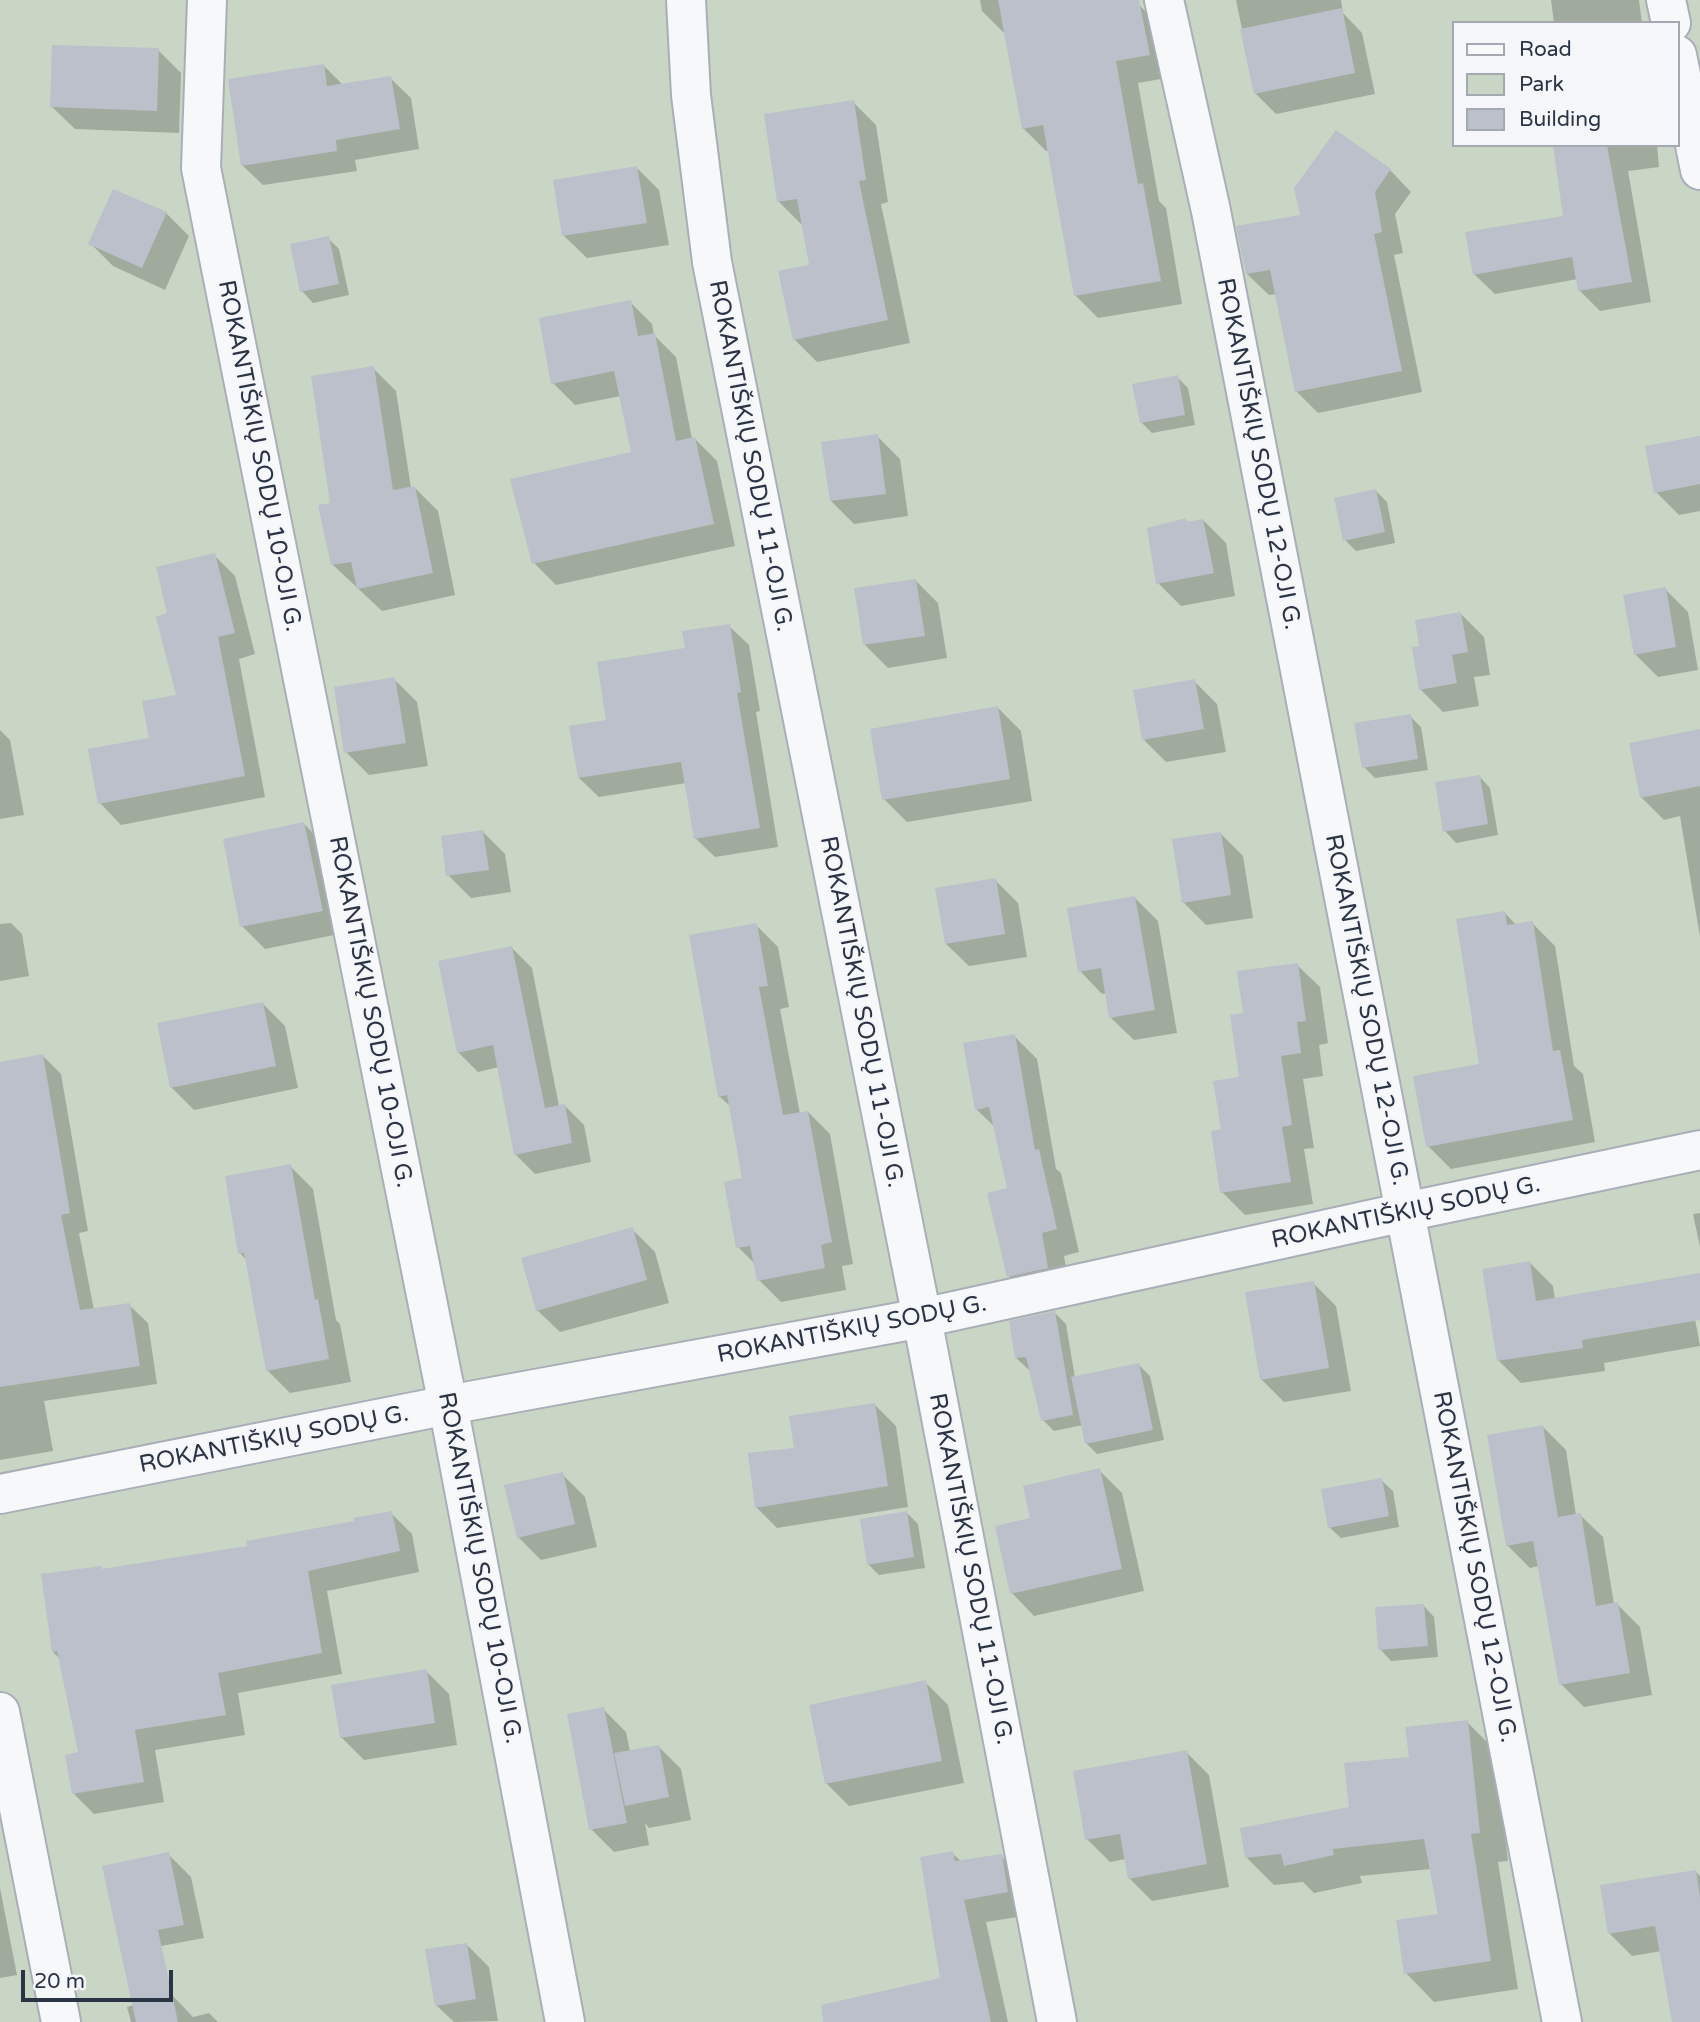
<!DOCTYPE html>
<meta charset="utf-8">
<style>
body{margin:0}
#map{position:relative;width:1700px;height:2022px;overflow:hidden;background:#e4e7ec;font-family:"Varela Round",sans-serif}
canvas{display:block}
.legend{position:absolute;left:1452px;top:21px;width:228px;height:126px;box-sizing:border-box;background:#f4f6f9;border:2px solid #a4a8b1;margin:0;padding:9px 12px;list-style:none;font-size:21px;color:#2b3445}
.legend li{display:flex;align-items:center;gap:14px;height:35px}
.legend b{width:35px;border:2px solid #a4a8b1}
.scale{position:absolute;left:21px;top:1970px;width:152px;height:32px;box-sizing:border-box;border:4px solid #2b3445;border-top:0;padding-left:9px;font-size:21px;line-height:24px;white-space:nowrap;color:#2b3445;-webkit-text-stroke:5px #f4f6f9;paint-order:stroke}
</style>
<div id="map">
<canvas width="1700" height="2022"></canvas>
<ul class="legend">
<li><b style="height:9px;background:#f7f8fa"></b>Road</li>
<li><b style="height:19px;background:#c9d6c5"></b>Park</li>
<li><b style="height:19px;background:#bbc0ca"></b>Building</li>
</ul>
<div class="scale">20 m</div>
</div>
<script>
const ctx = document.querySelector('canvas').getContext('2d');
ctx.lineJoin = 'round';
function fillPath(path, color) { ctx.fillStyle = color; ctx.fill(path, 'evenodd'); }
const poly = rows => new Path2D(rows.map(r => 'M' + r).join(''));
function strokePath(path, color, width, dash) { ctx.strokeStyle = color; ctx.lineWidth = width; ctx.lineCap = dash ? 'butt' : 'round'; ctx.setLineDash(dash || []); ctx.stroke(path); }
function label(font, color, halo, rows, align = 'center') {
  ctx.font = font + ' "Varela Round",sans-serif'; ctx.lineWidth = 5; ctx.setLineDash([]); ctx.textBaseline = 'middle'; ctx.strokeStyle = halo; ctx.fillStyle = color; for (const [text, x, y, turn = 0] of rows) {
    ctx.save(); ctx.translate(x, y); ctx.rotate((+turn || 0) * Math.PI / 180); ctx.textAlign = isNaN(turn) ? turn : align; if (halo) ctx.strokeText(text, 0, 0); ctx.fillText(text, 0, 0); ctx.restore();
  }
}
const green = poly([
 [0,0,1700,0,1700,2022,0,2022],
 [1453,23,1677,23,1677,145,1453,145]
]);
const shadow = poly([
 [980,0,1074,0,1139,5,1162,28,1172,77,1138,83,1159,201,1166,208,1182,304,1098,318,1075,295,1049,150,1046,151,1023,128,1005,34,982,11],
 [1236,0,1341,0,1343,13,1362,33,1375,94,1276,114,1255,93],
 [1551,0,1639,0,1642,23,1554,23],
 [158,50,181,73,179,133,75,129,52,107],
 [324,66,343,85,390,78,411,98,419,149,355,160,357,171,263,185,242,165],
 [853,102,876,125,888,202,881,204,910,343,817,362,794,339,811,266,804,224,801,224,778,201],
 [1555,145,1657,145,1659,167,1628,171,1651,302,1600,311,1580,291,1578,279,1495,294,1474,274,1564,218],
 [637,168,659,190,669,245,587,258,564,236],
 [1390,170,1411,192,1395,214,1403,253,1394,255,1422,392,1318,413,1296,391,1277,294,1269,295,1247,274,1302,216],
 [166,213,189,236,165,290,113,266,90,243],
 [328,238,339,249,349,295,313,303,302,291],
 [630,302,652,324,654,335,676,357,692,439,695,439,717,461,735,546,556,585,534,563,633,453,621,396,575,405,553,383],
 [373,368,396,391,411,488,415,488,438,511,455,595,382,611,333,565,332,504],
 [1177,377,1188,388,1195,425,1152,433,1141,422],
 [877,436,900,459,908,516,854,524,831,501],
 [1700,440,1700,511,1679,515,1656,492],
 [1376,491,1387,502,1395,543,1356,551,1345,540],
 [1186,520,1189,523,1203,520,1226,543,1235,596,1181,606,1158,583],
 [214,555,235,576,255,654,239,659,265,797,121,825,100,803,151,739,179,696],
 [916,581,938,603,947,658,888,668,865,645],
 [1665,589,1688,612,1698,670,1658,677,1635,654],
 [1461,614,1484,637,1490,675,1474,677,1479,706,1443,712,1420,689,1421,648],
 [729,626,749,645,760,711,756,712,778,847,715,857,695,838,686,783,599,797,579,778,608,721,687,649],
 [394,679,417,702,428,766,369,775,346,752],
 [1194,681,1217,704,1226,752,1166,762,1144,740],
 [998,708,1021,731,1032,801,907,822,884,799],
 [1410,716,1421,727,1428,770,1375,778,1364,767],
 [0,730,10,740,24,815,0,819],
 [1700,731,1700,937,1680,816,1664,820,1641,797],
 [1479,776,1490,788,1498,835,1456,843,1445,831],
 [304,824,327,847,344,933,265,949,242,926],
 [482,831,505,854,511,892,471,898,448,875],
 [1220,833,1243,856,1253,918,1206,925,1183,902],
 [995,880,1018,903,1027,957,969,966,946,944],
 [1135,898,1158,921,1177,1033,1134,1040,1111,1018,1107,993,1102,994,1080,971],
 [1505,913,1517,926,1532,923,1555,946,1574,1066,1583,1074,1595,1142,1451,1169,1428,1146,1481,1066],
 [11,923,22,934,29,976,0,981,0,924],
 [756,925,778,947,789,1007,780,1009,800,1114,808,1112,830,1134,853,1264,842,1266,846,1290,781,1302,759,1280,756,1265,738,1247,744,1180,731,1107,719,1096],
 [512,948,532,968,559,1106,564,1105,584,1125,591,1162,535,1174,515,1154,499,1067,478,1072,458,1052],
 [1297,965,1320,987,1328,1043,1319,1045,1323,1076,1303,1079,1314,1148,1304,1149,1313,1204,1245,1215,1222,1192,1223,1130,1241,1078,1245,1015],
 [262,1003,285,1026,298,1088,194,1110,171,1087],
 [1014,1036,1037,1059,1056,1169,1061,1173,1079,1252,1064,1256,1070,1291,1032,1299,1009,1276,1009,1190,996,1128,976,1109],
 [43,1056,61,1074,88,1231,79,1233,94,1310,129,1305,148,1323,157,1384,44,1401,53,1451,0,1460,0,1064],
 [290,1166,313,1189,336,1320,340,1324,351,1382,290,1393,267,1370,248,1262,240,1253],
 [1700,1213,1700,1247,1693,1214],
 [632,1229,655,1252,669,1303,560,1332,537,1310],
 [1530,1263,1553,1286,1555,1300,1692,1303,1700,1346,1604,1363,1605,1371,1521,1383,1498,1360],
 [1313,1283,1336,1306,1351,1391,1284,1402,1261,1379],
 [1055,1313,1066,1324,1075,1378,1139,1365,1150,1376,1164,1440,1097,1454,1086,1443,1083,1425,1054,1431,1043,1420,1031,1368,1028,1369,1016,1358],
 [875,1405,896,1426,908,1507,777,1528,756,1507,796,1450],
 [1543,1427,1566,1450,1576,1515,1580,1515,1603,1537,1614,1604,1617,1604,1640,1627,1652,1695,1584,1707,1561,1684,1539,1566,1530,1568,1507,1545],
 [1099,1470,1122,1493,1144,1591,1034,1616,1012,1593,1032,1519],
 [562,1474,585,1497,597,1547,541,1560,518,1537],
 [1381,1480,1393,1491,1399,1527,1341,1538,1329,1527],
 [391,1513,412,1534,419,1572,327,1591,342,1674,238,1693,245,1735,155,1750,164,1802,94,1814,74,1794,80,1754,60,1659,53,1652,101,1568,103,1570,249,1547],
 [907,1513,918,1524,925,1568,879,1575,868,1564],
 [1423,1605,1434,1617,1438,1657,1391,1661,1380,1649],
 [426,1671,449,1694,457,1745,364,1760,341,1737],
 [925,1682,948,1705,964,1783,849,1806,826,1783],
 [603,1709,626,1732,630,1751,658,1746,681,1769,691,1820,649,1828,645,1823,649,1845,614,1852,591,1829],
 [1467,1722,1495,1750,1508,1861,1498,1862,1518,1989,1434,2002,1406,1973,1440,1915,1431,1869,1360,1876,1362,1883,1314,1893,1303,1882,1274,1885,1246,1857,1351,1809,1411,1758],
 [1186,1752,1209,1775,1229,1887,1152,1901,1129,1878,1126,1859,1110,1862,1087,1839],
 [952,1853,962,1862,1001,1856,1024,1878,1030,1915,986,1922,1008,2022,892,2022,942,1979],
 [168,1854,191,1877,204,1938,140,1950],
 [1695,1871,1700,1876,1700,2022,1674,2022,1662,1951,1632,1956,1609,1933],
 [0,1888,17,1975,0,1978],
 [466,1944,489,1967,498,2021,454,2022,436,2005],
 [171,1994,193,2017,209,2013,218,2022,131,2022,127,2007]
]);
const building = poly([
 [998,0,1139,0,1150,55,1116,61,1138,184,1143,183,1161,281,1074,296,1043,125,1022,129],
 [1342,8,1355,73,1254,94,1240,29],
 [52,45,159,48,157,111,50,107],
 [324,64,327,86,391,76,400,129,336,140,337,151,241,166,228,79],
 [854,100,866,180,859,181,888,320,793,340,778,271,809,265,797,199,777,202,764,114],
 [1336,130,1391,169,1375,192,1382,232,1374,234,1402,371,1295,392,1270,270,1246,274,1236,226,1300,215,1294,188],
 [1553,145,1607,145,1632,282,1578,291,1572,257,1473,275,1465,232,1563,216],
 [637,166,647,223,562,236,553,180],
 [113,189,167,212,142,268,88,244],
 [329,236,339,284,300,292,290,244],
 [631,300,638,336,655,333,676,441,695,437,714,524,532,564,510,479,631,452,614,371,551,384,539,318],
 [374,366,393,490,415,486,433,573,357,589,351,562,331,565,318,505,330,503,311,376],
 [1178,375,1185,415,1140,423,1132,384],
 [878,434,886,494,830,501,821,442],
 [1700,436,1700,484,1654,493,1645,446],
 [1376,489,1385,532,1343,541,1334,498],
 [1186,518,1187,522,1203,519,1214,573,1156,584,1147,528],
 [215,553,235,633,218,637,245,776,98,804,88,749,149,738,142,701,176,695,156,617,167,613,156,567],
 [916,579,925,636,863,645,854,588],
 [1666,587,1676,647,1634,655,1623,595],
 [1461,612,1468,652,1452,655,1457,683,1419,690,1412,647,1419,646,1415,620],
 [730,624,741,692,737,693,760,828,694,839,681,762,578,778,569,726,606,720,597,662,685,648,682,631],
 [395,677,406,743,344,753,334,687],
 [1195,679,1204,729,1142,740,1133,690],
 [998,706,1010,779,882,800,870,729],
 [1411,714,1418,759,1362,768,1354,723],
 [1700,729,1700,786,1640,798,1629,743],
 [1480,775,1488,824,1443,832,1435,782],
 [304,822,323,911,240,927,223,839],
 [483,830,489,870,446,876,441,836],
 [1221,832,1231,895,1182,903,1172,839],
 [996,878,1005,934,945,944,935,888],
 [1135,896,1155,1010,1109,1018,1101,968,1078,972,1067,908],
 [1505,911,1507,925,1533,921,1553,1051,1560,1050,1573,1120,1426,1147,1413,1076,1479,1064,1456,919],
 [757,923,768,986,759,987,783,1115,808,1111,832,1242,821,1245,825,1268,757,1281,750,1246,736,1248,724,1182,742,1178,727,1095,718,1097,689,935],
 [512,946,545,1108,565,1104,572,1143,514,1155,493,1045,457,1053,438,961],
 [1298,963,1306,1021,1297,1022,1301,1053,1281,1056,1292,1125,1282,1127,1291,1182,1220,1193,1211,1131,1221,1129,1213,1081,1239,1077,1230,1015,1243,1013,1237,971],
 [263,1002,276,1066,170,1088,157,1023],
 [1015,1034,1035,1150,1039,1149,1057,1229,1042,1233,1048,1268,1007,1277,987,1193,1007,1188,989,1107,975,1110,963,1043],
 [43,1054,70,1213,61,1215,80,1310,130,1303,140,1366,0,1387,0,1062],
 [291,1164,315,1300,318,1299,329,1359,266,1371,244,1253,238,1254,225,1176],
 [633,1227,647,1280,536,1311,521,1258],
 [1530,1261,1536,1301,1700,1273,1700,1320,1582,1340,1583,1348,1497,1361,1482,1269],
 [1314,1281,1329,1368,1260,1380,1245,1292],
 [1055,1311,1073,1415,1041,1421,1026,1357,1015,1358,1009,1321],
 [1139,1363,1153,1430,1085,1444,1071,1377],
 [875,1403,888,1486,755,1508,748,1453,794,1448,789,1416],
 [1543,1425,1558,1517,1581,1513,1596,1606,1618,1602,1630,1673,1559,1685,1533,1541,1506,1546,1487,1435],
 [1100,1468,1122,1569,1010,1594,995,1526,1030,1518,1023,1486],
 [563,1472,575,1524,517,1538,504,1485],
 [1382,1478,1389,1516,1328,1528,1321,1489],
 [392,1511,400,1551,308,1571,322,1653,218,1673,226,1715,135,1730,144,1782,72,1794,65,1755,78,1752,57,1651,52,1652,41,1574,102,1566,102,1569,247,1546,246,1541,354,1521,353,1518],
 [907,1511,914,1557,867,1565,860,1519],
 [1424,1604,1428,1646,1378,1650,1375,1607],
 [427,1669,435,1723,340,1738,331,1685],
 [926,1680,942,1761,825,1784,809,1705],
 [604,1707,627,1823,589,1830,567,1714],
 [1468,1720,1480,1833,1471,1834,1491,1961,1404,1974,1396,1920,1438,1914,1424,1839,1333,1849,1334,1855,1284,1866,1281,1854,1245,1858,1240,1828,1349,1807,1344,1763,1409,1757,1405,1727],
 [659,1745,669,1797,625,1806,614,1753],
 [1187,1750,1207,1864,1128,1879,1120,1834,1085,1840,1073,1771],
 [953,1851,955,1861,1002,1854,1008,1892,964,1900,991,2022,823,2022,821,2005,940,1978,920,1857],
 [169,1852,184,1925,158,1930,178,2022,136,2022,102,1866],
 [1696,1870,1700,1897,1700,2022,1672,2022,1655,1926,1608,1934,1600,1885],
 [467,1943,476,1999,435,2006,425,1949]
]);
const minor = poly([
 [207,0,201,168,448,1405,565,2022],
 [686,0,691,95,712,262,922,1318,1057,2022],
 [1164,0,1211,211,1562,2022],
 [1666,0,1671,23],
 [1677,55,1700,170],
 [0,1494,448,1405,922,1318,1405,1212,1700,1150],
 [0,1712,61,2022]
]);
const streetNames = [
 ["ROKANTIŠKIŲ SODŲ 12-OJI G.",1258,454,79],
 ["ROKANTIŠKIŲ SODŲ 10-OJI G.",259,456,79],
 ["ROKANTIŠKIŲ SODŲ 11-OJI G.",750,456,79],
 ["ROKANTIŠKIŲ SODŲ 12-OJI G.",1366,1010,79],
 ["ROKANTIŠKIŲ SODŲ 10-OJI G.",370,1012,79],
 ["ROKANTIŠKIŲ SODŲ 11-OJI G.",861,1012,79],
 ["ROKANTIŠKIŲ SODŲ G.",1406,1213,-12],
 ["ROKANTIŠKIŲ SODŲ G.",852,1330,-11],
 ["ROKANTIŠKIŲ SODŲ G.",274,1440,-11],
 ["ROKANTIŠKIŲ SODŲ 12-OJI G.",1474,1567,79],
 ["ROKANTIŠKIŲ SODŲ 10-OJI G.",479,1568,79],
 ["ROKANTIŠKIŲ SODŲ 11-OJI G.",970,1569,79]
];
fillPath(green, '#c9d6c5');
fillPath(shadow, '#0003');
fillPath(building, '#bbc0ca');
strokePath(minor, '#a9aeb7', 42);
strokePath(minor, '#f7f8fa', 38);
label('24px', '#2b3445', '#f4f6f9', streetNames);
</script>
